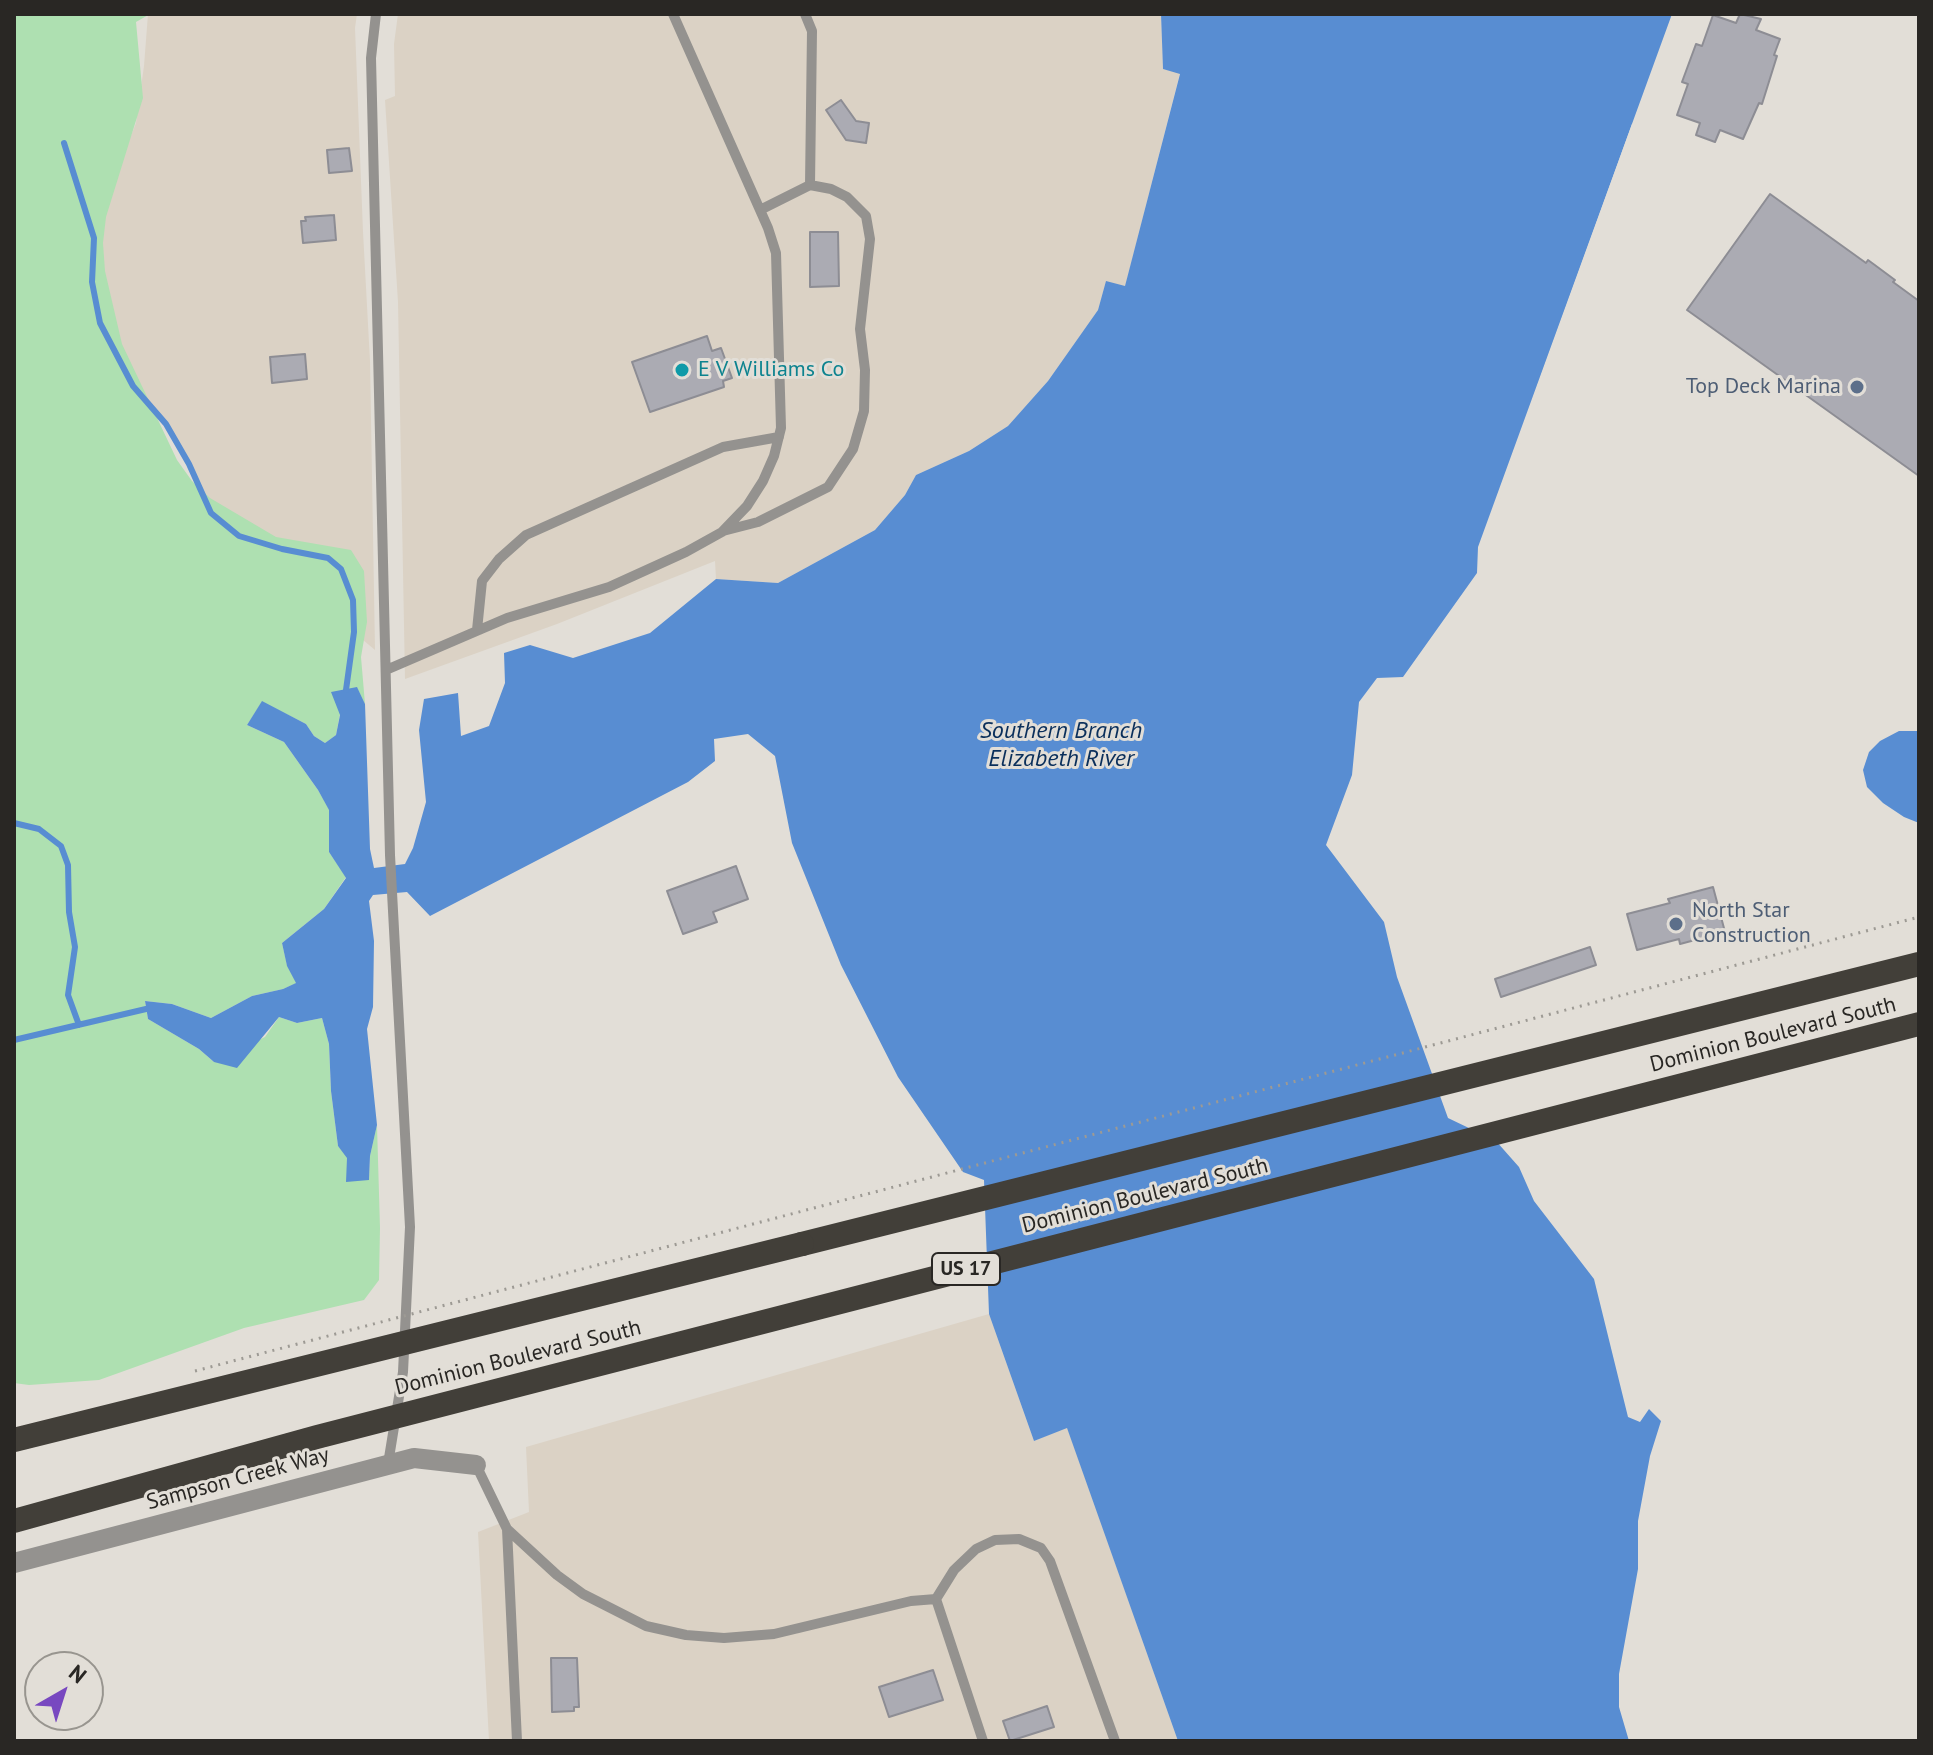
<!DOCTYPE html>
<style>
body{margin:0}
#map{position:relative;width:1933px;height:1755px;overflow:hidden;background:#e2ded7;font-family:"PT Sans",sans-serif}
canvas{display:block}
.frame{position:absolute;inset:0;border:16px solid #292724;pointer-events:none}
.north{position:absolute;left:24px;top:1651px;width:80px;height:80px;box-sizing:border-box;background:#e2ded7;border:2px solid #98958f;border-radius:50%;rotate:39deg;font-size:22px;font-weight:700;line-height:32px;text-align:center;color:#292724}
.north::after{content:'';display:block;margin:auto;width:28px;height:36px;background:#7848c0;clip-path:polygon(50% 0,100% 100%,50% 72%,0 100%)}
</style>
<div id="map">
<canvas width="1933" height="1755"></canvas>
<div class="frame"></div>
<div class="north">N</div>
</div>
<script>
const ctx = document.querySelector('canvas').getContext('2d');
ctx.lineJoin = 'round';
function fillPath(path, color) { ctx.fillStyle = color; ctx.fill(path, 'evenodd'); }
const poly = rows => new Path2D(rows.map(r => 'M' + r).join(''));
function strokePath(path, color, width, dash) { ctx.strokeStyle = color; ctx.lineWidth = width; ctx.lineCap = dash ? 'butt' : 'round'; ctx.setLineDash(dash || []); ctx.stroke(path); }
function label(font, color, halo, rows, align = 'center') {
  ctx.font = font + ' "PT Sans",sans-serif'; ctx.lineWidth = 6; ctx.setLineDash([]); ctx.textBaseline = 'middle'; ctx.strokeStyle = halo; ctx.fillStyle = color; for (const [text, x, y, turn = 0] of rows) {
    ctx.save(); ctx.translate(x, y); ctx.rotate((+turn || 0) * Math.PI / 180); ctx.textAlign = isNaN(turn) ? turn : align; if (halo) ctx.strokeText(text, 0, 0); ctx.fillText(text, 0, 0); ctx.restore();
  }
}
const built = poly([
 [148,14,357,14,355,28,363,232,370,361,375,650,211,513,189,464,166,424,133,386,92,282,111,186,136,123,144,66],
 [398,14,1161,14,1163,69,1180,73,1125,287,1106,282,1098,310,1048,381,1008,426,969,451,916,475,905,495,875,530,778,583,716,579,715,561,557,624,405,679,398,302,385,100,395,96,394,44],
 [989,1314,1034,1441,1067,1427,1178,1741,489,1741,478,1532,529,1512,526,1447]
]);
const green = poly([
 [14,14,150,14,136,22,143,98,106,217,103,243,105,271,122,344,177,460,192,481,210,498,276,537,351,550,364,571,367,622,361,657,365,704,357,688,340,714,336,735,325,743,314,736,306,724,262,702,247,725,284,742,318,790,329,809,329,852,346,877,324,909,282,943,287,965,297,983,283,989,252,996,211,1018,172,1004,145,1001,148,1019,199,1049,214,1062,265,1037,279,1017,297,1023,322,1018,329,1044,331,1091,338,1146,369,1180,370,1156,377,1125,380,1228,379,1280,364,1300,244,1328,99,1380,29,1385,14,1383]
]);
const water = poly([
 [1161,14,1672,14,1478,547,1477,573,1403,677,1377,678,1359,702,1352,775,1326,845,1384,922,1397,977,1448,1118,1496,1141,1519,1167,1534,1201,1594,1279,1628,1417,1640,1422,1649,1409,1661,1421,1650,1456,1638,1521,1638,1569,1619,1674,1619,1707,1629,1741,1178,1741,1067,1428,1034,1441,989,1314,984,1180,963,1172,898,1077,841,965,792,843,775,756,748,734,714,739,715,761,688,782,430,916,407,892,373,895,369,901,374,941,373,1007,367,1029,377,1125,370,1156,369,1180,346,1182,347,1158,338,1146,331,1091,329,1044,322,1018,297,1023,279,1017,237,1068,214,1062,199,1049,148,1019,145,1001,172,1004,211,1018,252,996,283,989,296,983,287,966,282,943,324,909,346,878,329,852,329,810,318,790,284,742,247,725,262,701,306,724,314,736,325,743,336,735,340,715,331,692,357,687,365,704,370,849,374,868,405,864,413,848,426,802,419,730,424,699,458,693,461,736,489,726,505,683,504,653,530,645,573,658,650,633,716,579,778,583,875,530,905,495,916,475,969,451,1008,426,1048,381,1098,310,1106,281,1125,286,1180,74,1163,69],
 [1899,731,1919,731,1919,823,1904,817,1883,803,1867,787,1863,770,1869,752,1880,741]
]);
const pier = poly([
 [1632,124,1636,126,1493,519,1490,517]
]);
const stream = poly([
 [64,143,94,238,92,282,100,323,133,386,166,424,189,464,211,513,239,536,282,549,328,558,341,569,353,600,354,632,346,690],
 [14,823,39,829,61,846,68,865,69,912,75,947,68,995,79,1025],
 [14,1040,146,1009]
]);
const building = poly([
 [1740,14,1761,19,1756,30,1780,39,1774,55,1777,56,1762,104,1759,103,1743,139,1720,130,1715,142,1696,135,1700,123,1677,115,1688,84,1682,82,1696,44,1702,46,1713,15,1736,23,1740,14],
 [841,100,856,121,869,123,866,143,846,140,826,110,841,100],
 [349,148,352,171,329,173,327,150,349,148],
 [1770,194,1866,263,1868,260,1895,280,1893,282,1919,301,1919,476,1687,310,1770,194],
 [334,215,336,240,303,243,301,221,306,221,305,217,334,215],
 [810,232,838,232,839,286,810,287,810,232],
 [707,336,712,351,721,348,732,378,723,381,724,387,650,412,632,362,707,336],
 [305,354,307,379,272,383,270,357,305,354],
 [736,866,748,899,713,912,717,922,683,934,667,891,736,866],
 [1713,887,1725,932,1680,944,1679,939,1637,950,1627,914,1670,903,1668,899,1713,887],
 [1590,947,1596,965,1501,997,1495,979,1590,947],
 [551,1658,577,1658,579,1707,574,1707,574,1711,552,1712,551,1658],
 [933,1670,943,1700,889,1717,879,1687,933,1670],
 [1047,1706,1054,1727,1010,1741,1003,1721,1047,1706]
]);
const lane = poly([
 [376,14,371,58,390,855,410,1227,403,1372,388,1464],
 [760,210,810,185,812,31,805,14],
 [723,531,758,522,828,487,853,449,864,411,865,370,860,329,870,239,866,216,847,197,831,189,810,185],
 [477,630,482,581,499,559,526,535,723,447,779,437],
 [386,670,507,618,609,587,686,552,722,532,747,506,763,481,774,456,781,428,776,253,768,228,673,14],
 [476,1465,507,1529,517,1741],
 [507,1529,557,1575,583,1594,646,1626,686,1635,724,1638,774,1634,911,1601,936,1599,983,1741],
 [936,1599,954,1570,976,1549,995,1540,1019,1539,1041,1548,1050,1561,1115,1741]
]);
const street = poly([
 [14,1563,414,1458,476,1465]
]);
const highway = poly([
 [802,1244,1919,964]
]);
const pathBridge = poly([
 [195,1371,1919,917]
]);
const highwayBridge = poly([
 [14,1440,802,1244],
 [14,1521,317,1437,1919,1024]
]);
const markers = [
 [682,370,8,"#0f9aa8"],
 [1857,387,8,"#5c6f8a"],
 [1676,924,8,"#5c6f8a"]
];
const shields = [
 [966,1269,68]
];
const shieldNames = [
 ["US 17",966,1269]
];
const cultureNames = [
 ["E V Williams Co",698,370]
];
const serviceNames = [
 ["Top Deck Marina",1841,387],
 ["North Star",1692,911,"left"],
 ["Construction",1692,936,"left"]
];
const streetNames = [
 ["Dominion Boulevard South",1773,1035,-14],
 ["Dominion Boulevard South",1145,1196,-14],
 ["Dominion Boulevard South",518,1358,-14],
 ["Sampson Creek Way",238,1479,-15]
];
const waterNames = [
 ["Southern Branch",1061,731],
 ["Elizabeth River",1061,759]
];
fillPath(built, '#dbd2c5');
fillPath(green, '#aee0b1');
fillPath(water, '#588dd2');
fillPath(pier, '#e2ded7');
strokePath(stream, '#588dd2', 6);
fillPath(building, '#ababb3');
strokePath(building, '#8d8d94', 2);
strokePath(lane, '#94928f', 10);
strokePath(street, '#94928f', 20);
strokePath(highway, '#423f39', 24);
strokePath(pathBridge, '#9d9a94', 3, [2, 6]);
strokePath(highwayBridge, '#423f39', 24);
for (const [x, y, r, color] of markers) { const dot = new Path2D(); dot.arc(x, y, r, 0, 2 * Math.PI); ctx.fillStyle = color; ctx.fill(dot); strokePath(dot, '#e2ded7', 3); }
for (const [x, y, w] of shields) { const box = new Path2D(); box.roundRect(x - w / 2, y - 16, w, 32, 6); ctx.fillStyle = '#e2ded7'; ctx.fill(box); strokePath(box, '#292724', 2); }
label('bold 20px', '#292724', null, shieldNames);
label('22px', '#0d838f', '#e2ded7', cultureNames, 'left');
label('22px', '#4e5e75', '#e2ded7', serviceNames, 'right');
label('22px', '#292724', '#e2ded7', streetNames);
label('italic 24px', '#0a2f5b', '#e2ded7', waterNames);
</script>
